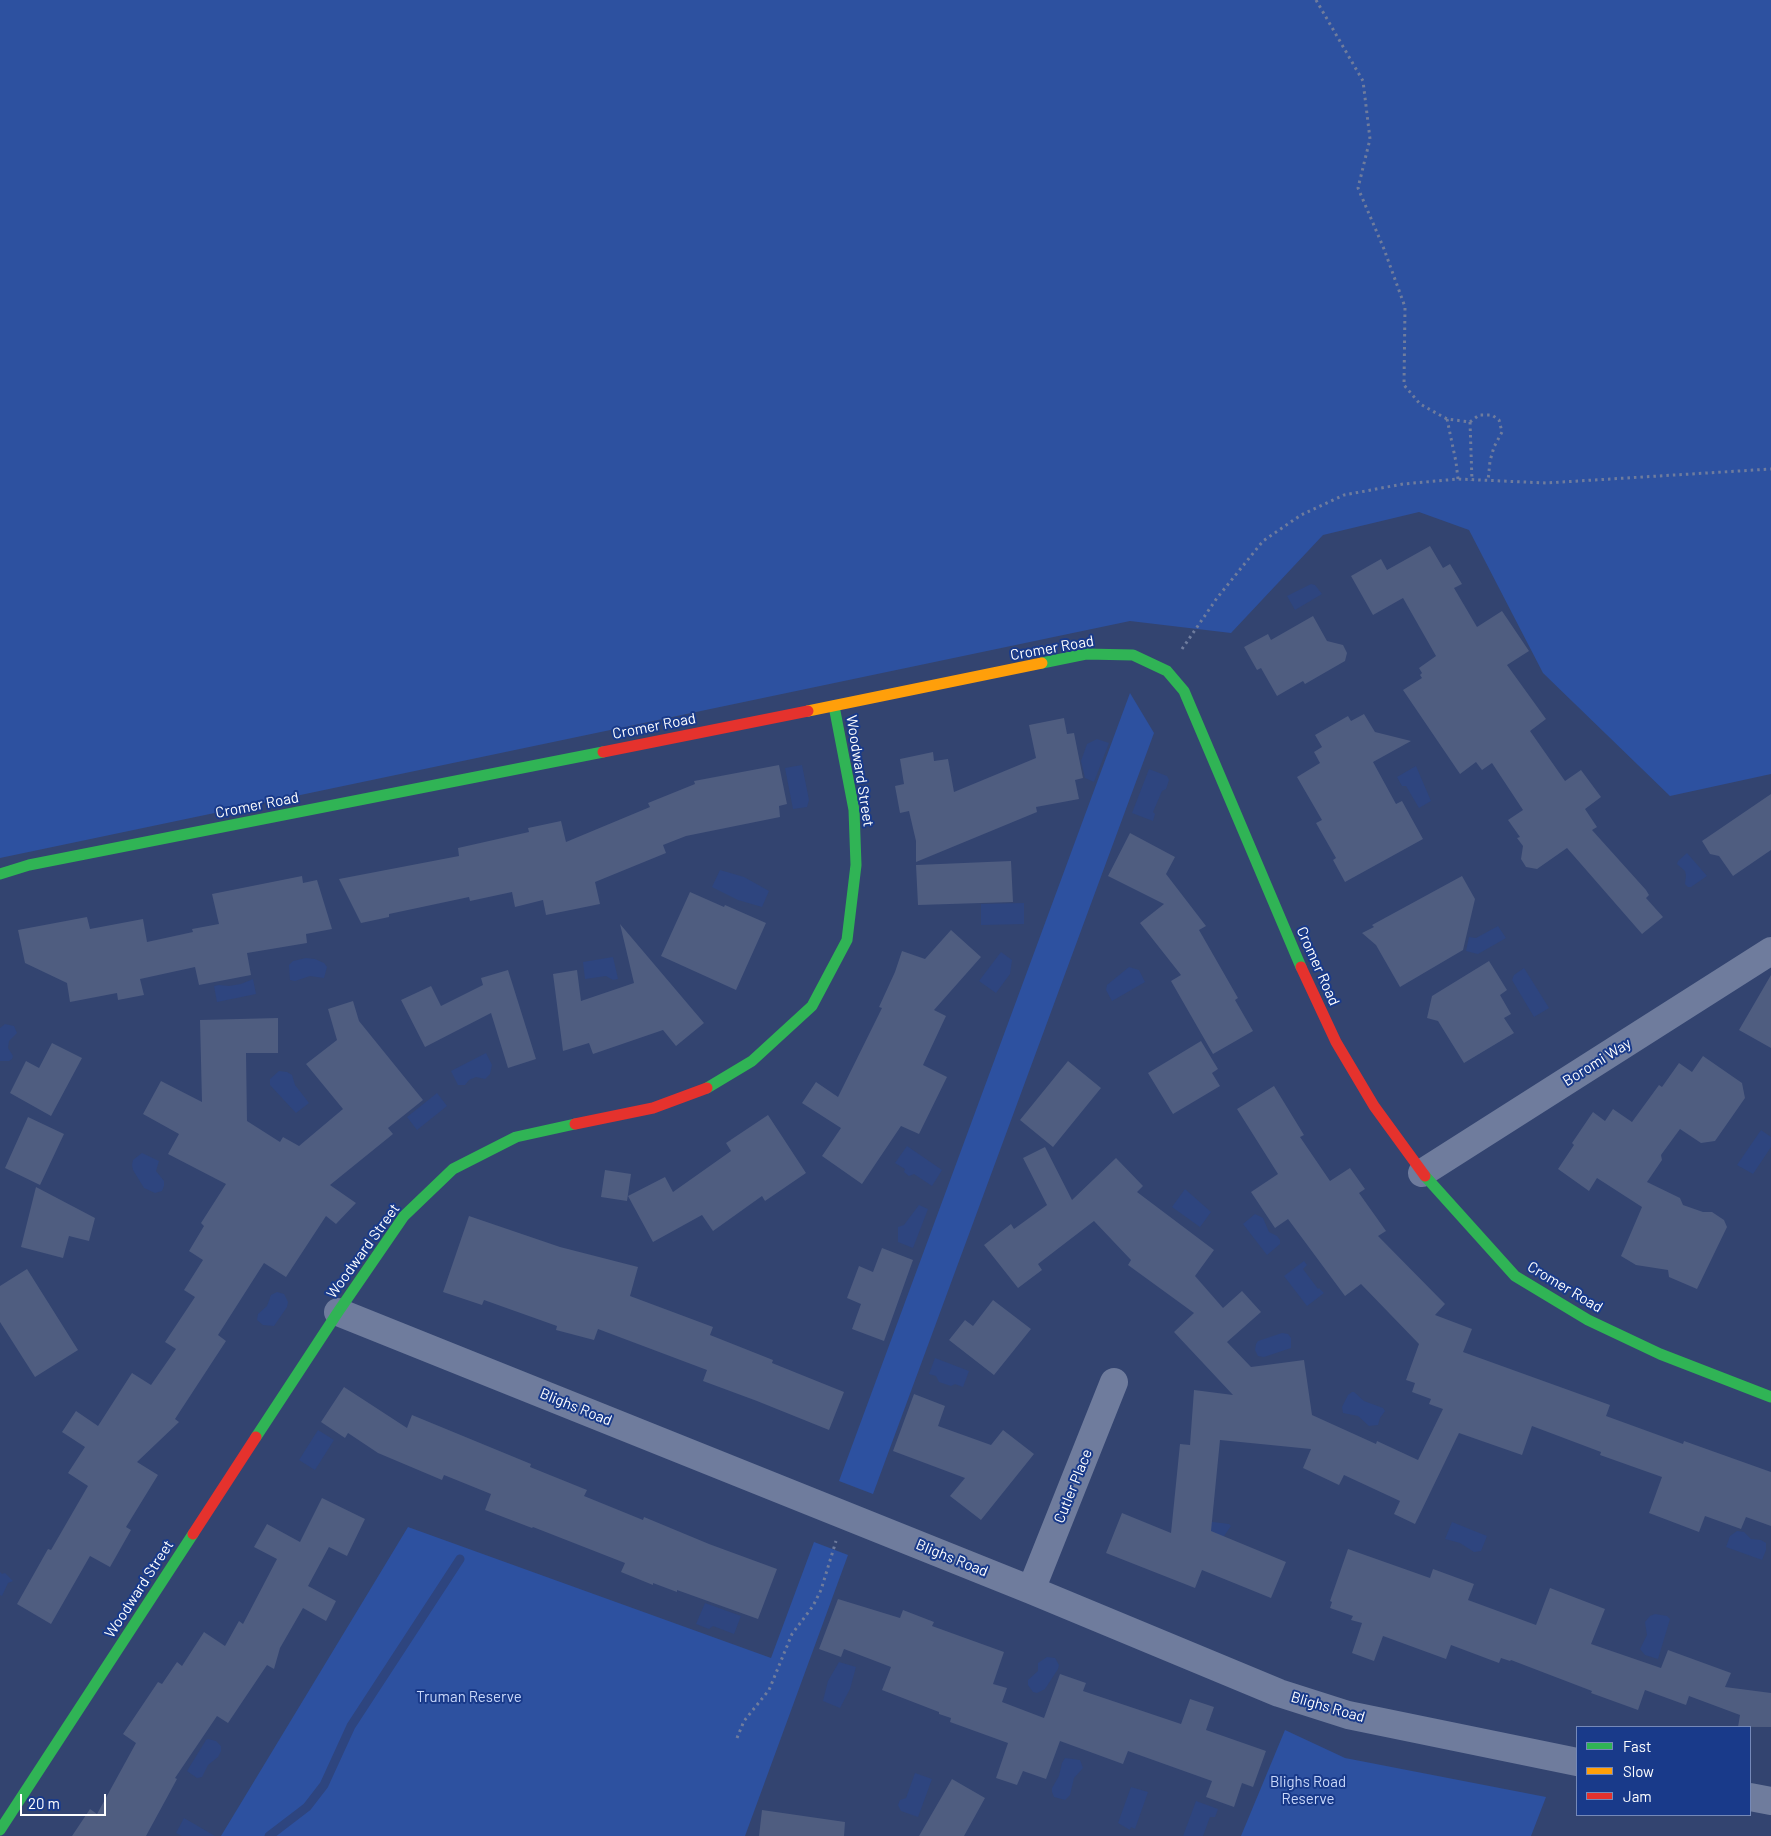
<!DOCTYPE html>
<style>
body{margin:0}
#map{position:relative;width:1771px;height:1836px;overflow:hidden;background:#334470;font-family:Barlow,sans-serif}
canvas{display:block}
.legend{position:absolute;left:1576px;top:1726px;width:175px;height:90px;box-sizing:border-box;background:#193a8a;border:1px solid #7589b9;margin:0;padding:6px 9px;list-style:none;font-size:15px;color:#fff}
.legend li{display:flex;align-items:center;gap:10px;height:25px}
.legend b{width:25px;border:1px solid #7589b9}
.scale{position:absolute;left:20px;top:1794px;width:86px;height:22px;box-sizing:border-box;border:2px solid #fff;border-top:0;padding-left:6px;font-size:15px;line-height:18px;white-space:nowrap;color:#fff;-webkit-text-stroke:4px #193a8a;paint-order:stroke}
</style>
<div id="map">
<canvas width="1771" height="1836"></canvas>
<ul class="legend">
<li><b style="height:6px;background:#30b455"></b>Fast</li>
<li><b style="height:6px;background:#ff9f0a"></b>Slow</li>
<li><b style="height:6px;background:#e5322d"></b>Jam</li>
</ul>
<div class="scale">20 m</div>
</div>
<script>
const ctx = document.querySelector('canvas').getContext('2d');
ctx.lineJoin = 'round';
function fillPath(path, color) { ctx.fillStyle = color; ctx.fill(path, 'evenodd'); }
const poly = rows => new Path2D(rows.map(r => 'M' + r).join(''));
function strokePath(path, color, width, dash) { ctx.strokeStyle = color; ctx.lineWidth = width; ctx.lineCap = dash ? 'butt' : 'round'; ctx.setLineDash(dash || []); ctx.stroke(path); }
function label(font, color, halo, rows, align = 'center') {
  ctx.font = font + ' Barlow,sans-serif'; ctx.lineWidth = 4; ctx.setLineDash([]); ctx.textBaseline = 'middle'; ctx.strokeStyle = halo; ctx.fillStyle = color; for (const [text, x, y, turn = 0] of rows) {
    ctx.save(); ctx.translate(x, y); ctx.rotate((+turn || 0) * Math.PI / 180); ctx.textAlign = isNaN(turn) ? turn : align; if (halo) ctx.strokeText(text, 0, 0); ctx.fillText(text, 0, 0); ctx.restore();
  }
}
const green = poly([
 [0,0,1771,0,1771,774,1670,796,1543,673,1469,530,1419,512,1323,535,1231,633,1130,621,0,858],
 [1130,693,1154,733,873,1494,839,1481],
 [408,1527,771,1658,814,1542,848,1555,745,1836,221,1836],
 [1285,1730,1345,1758,1546,1797,1531,1836,1241,1836]
]);
const water = poly([
 [1311,584,1315,585,1322,594,1295,610,1287,596],
 [1097,739,1109,743,1094,782,1085,778,1081,761,1087,744],
 [802,765,809,800,807,807,793,809,785,768],
 [1416,766,1431,801,1419,808,1406,786,1402,786,1397,777],
 [1149,769,1167,776,1169,780,1166,789,1162,791,1153,812,1155,814,1153,821,1132,813],
 [1687,853,1707,876,1691,887,1688,887,1685,884,1686,875,1685,871,1677,864,1678,861],
 [720,870,744,877,769,891,762,907,738,900,712,887],
 [1024,903,1024,924,981,925,981,904],
 [1498,926,1506,938,1478,954,1466,951,1469,937,1476,938],
 [1001,952,1012,960,1010,974,996,993,979,981],
 [613,957,618,979,613,980,606,976,585,979,583,962],
 [306,958,315,959,324,963,327,967,324,978,310,976,295,981,290,980,289,965,293,961],
 [1129,967,1139,970,1145,982,1112,1001,1106,990,1107,985],
 [1524,968,1549,1008,1534,1017,1512,980,1514,975],
 [253,979,256,994,217,1002,214,986,219,985,229,986,241,984],
 [5,1024,14,1026,17,1033,9,1041,8,1048,13,1056,12,1059,9,1061,0,1061,0,1028],
 [486,1053,492,1065,490,1074,485,1079,476,1077,469,1080,465,1085,458,1085,451,1071],
 [279,1071,287,1072,292,1075,295,1085,309,1103,296,1113,270,1085,270,1079],
 [437,1093,447,1106,417,1130,407,1117],
 [1761,1130,1771,1137,1771,1147,1753,1174,1737,1165],
 [907,1146,942,1170,932,1186,914,1174,909,1176,904,1172,905,1169,895,1163],
 [142,1153,159,1161,156,1171,164,1181,164,1186,162,1191,155,1193,144,1188,133,1170,132,1165,133,1160],
 [1185,1189,1211,1212,1200,1227,1172,1207],
 [919,1205,928,1209,913,1248,898,1242,898,1227,904,1225],
 [1255,1214,1263,1218,1269,1232,1277,1236,1280,1240,1280,1244,1267,1255,1243,1224],
 [1304,1261,1307,1265,1303,1269,1318,1289,1319,1288,1324,1293,1307,1306,1284,1276],
 [277,1292,284,1294,288,1302,287,1307,274,1326,263,1325,257,1320,258,1314,267,1306,271,1295],
 [1282,1333,1288,1334,1291,1338,1291,1348,1264,1357,1258,1356,1255,1350,1256,1344,1258,1341],
 [935,1358,969,1371,963,1387,955,1384,951,1386,939,1382,936,1376,929,1374],
 [1352,1392,1354,1392,1364,1401,1383,1408,1385,1411,1380,1418,1378,1425,1369,1426,1358,1416,1343,1413,1342,1407,1348,1395],
 [318,1430,334,1440,315,1470,299,1460],
 [1189,1519,1229,1524,1231,1526,1222,1539],
 [1452,1522,1487,1536,1481,1551,1474,1552,1460,1543,1445,1539],
 [1737,1531,1744,1532,1751,1539,1761,1540,1766,1543,1766,1550,1762,1560,1726,1547,1730,1536],
 [0,1572,2,1574,5,1573,13,1581,8,1583,2,1596,0,1595],
 [705,1603,741,1616,734,1634,713,1626,709,1629,696,1624],
 [1655,1614,1667,1616,1670,1619,1658,1659,1645,1655,1640,1649,1647,1635,1645,1622,1650,1616],
 [1047,1657,1055,1658,1059,1665,1058,1669,1045,1689,1037,1693,1033,1692,1028,1685,1028,1680,1038,1671,1038,1663],
 [839,1662,856,1667,850,1689,840,1708,823,1701,828,1681],
 [208,1739,216,1741,221,1746,221,1751,218,1757,208,1765,202,1777,197,1778,187,1771,206,1740],
 [1065,1758,1080,1760,1083,1768,1074,1778,1070,1795,1065,1800,1054,1797,1052,1792,1052,1788,1059,1776,1062,1763],
 [915,1773,932,1779,918,1817,901,1811,898,1805,900,1800,906,1798],
 [1131,1787,1148,1792,1135,1829,1131,1827,1130,1830,1118,1823],
 [1196,1801,1218,1809,1215,1817,1210,1817,1203,1836,1183,1836],
 [184,1818,215,1836,182,1836,176,1833]
]);
const stream = poly([
 [269,1836,307,1807,324,1785,351,1726,460,1559]
]);
const building = poly([
 [1430,546,1443,568,1450,564,1462,584,1454,588,1477,627,1502,611,1529,651,1507,665,1546,719,1530,731,1565,781,1581,770,1601,797,1585,809,1597,827,1592,830,1646,890,1649,895,1646,898,1663,917,1642,934,1567,848,1537,869,1526,867,1521,859,1523,846,1517,838,1520,837,1508,820,1523,810,1492,763,1482,770,1476,762,1460,774,1403,690,1422,678,1420,675,1422,673,1419,668,1436,656,1403,598,1373,615,1351,576,1381,559,1387,570],
 [1313,616,1327,641,1343,645,1347,653,1345,661,1305,684,1303,681,1277,696,1261,668,1257,670,1244,647,1268,634,1271,640],
 [1364,714,1375,732,1411,741,1373,762,1396,804,1402,801,1423,839,1345,882,1333,860,1336,858,1316,823,1322,820,1297,777,1320,763,1314,752,1322,747,1315,735,1348,716,1351,721],
 [1064,718,1067,734,1074,733,1083,778,1075,780,1079,799,1036,807,1037,812,916,862,916,841,909,811,900,813,895,786,904,784,900,759,933,752,934,761,948,759,954,792,1036,758,1029,725],
 [779,765,787,804,779,806,780,817,686,836,663,845,666,853,595,882,600,904,546,915,543,900,515,907,512,892,470,901,469,897,389,914,389,917,361,923,339,879,459,856,458,848,529,832,528,828,561,821,566,842,650,807,648,803,695,784,694,781],
 [1771,794,1771,850,1733,876,1719,856,1710,854,1702,841],
 [1130,833,1175,857,1166,874,1206,926,1199,930,1238,998,1235,1000,1253,1031,1213,1054,1171,981,1181,975,1140,923,1164,904,1108,876],
 [1011,861,1013,902,918,905,916,865],
 [302,876,303,883,317,880,332,929,306,934,307,943,247,953,251,975,199,985,195,967,140,979,144,995,118,1000,117,993,70,1002,67,983,25,963,18,930,87,917,90,929,143,919,147,942,193,932,192,929,219,924,212,894],
 [1462,876,1475,899,1463,950,1400,987,1376,945,1362,933,1374,927,1372,925],
 [690,892,724,907,725,905,766,923,736,990,661,956],
 [620,924,704,1023,676,1046,663,1030,593,1054,589,1043,563,1051,553,974,577,970,581,1001,634,983],
 [951,930,981,957,934,1010,946,1016,923,1065,947,1077,919,1134,901,1126,862,1184,822,1156,841,1128,802,1103,816,1082,838,1097,882,1008,879,1007,895,972,902,951,925,959],
 [1489,961,1507,990,1500,995,1511,1014,1504,1018,1514,1033,1464,1063,1438,1021,1427,1018,1432,996],
 [508,970,536,1059,508,1068,491,1013,425,1047,401,1000,431,986,441,1006,483,985,481,978],
 [1771,975,1771,1048,1739,1030],
 [353,1001,359,1021,423,1100,388,1128,393,1134,330,1185,356,1203,336,1224,326,1216,286,1277,264,1263,218,1335,226,1341,175,1419,179,1422,137,1462,158,1475,126,1527,131,1530,110,1567,90,1556,51,1624,17,1604,48,1549,51,1550,88,1486,68,1473,85,1447,62,1432,76,1411,98,1426,132,1373,151,1385,176,1349,165,1342,195,1297,184,1290,203,1260,189,1251,204,1226,201,1223,226,1184,168,1154,179,1134,143,1114,161,1081,202,1102,200,1020,278,1018,278,1053,246,1053,247,1121,280,1142,283,1137,299,1146,343,1109,306,1064,337,1040,328,1009],
 [1201,1041,1218,1069,1212,1073,1220,1086,1173,1114,1148,1073],
 [52,1043,82,1058,51,1116,10,1093,26,1061,39,1068],
 [1703,1056,1742,1083,1745,1098,1715,1141,1701,1143,1680,1129,1661,1155,1662,1160,1647,1182,1680,1198,1683,1205,1703,1212,1712,1212,1724,1220,1727,1227,1697,1289,1669,1277,1668,1270,1636,1265,1621,1256,1642,1207,1597,1178,1589,1191,1558,1169,1574,1145,1572,1143,1593,1112,1605,1121,1613,1109,1632,1122,1659,1085,1662,1087,1679,1063,1692,1072],
 [1068,1061,1101,1088,1053,1147,1020,1120],
 [1274,1086,1304,1135,1300,1137,1330,1181,1350,1168,1365,1189,1359,1193,1386,1231,1378,1236,1445,1304,1435,1315,1472,1329,1463,1352,1610,1405,1606,1416,1683,1444,1684,1441,1771,1472,1771,1526,1746,1517,1741,1529,1705,1516,1699,1532,1649,1513,1662,1477,1600,1455,1601,1452,1532,1426,1522,1455,1459,1433,1415,1524,1394,1514,1400,1501,1344,1475,1339,1485,1303,1468,1311,1449,1220,1440,1211,1531,1286,1562,1271,1598,1202,1570,1195,1588,1106,1553,1122,1513,1171,1533,1180,1444,1190,1445,1194,1390,1233,1395,1174,1332,1194,1313,1128,1265,1131,1260,1094,1221,1038,1264,1042,1270,1018,1288,984,1245,1011,1224,1014,1229,1047,1205,1023,1158,1045,1147,1072,1200,1116,1158,1143,1186,1137,1192,1214,1250,1195,1276,1223,1308,1242,1291,1261,1312,1227,1342,1251,1367,1304,1360,1312,1415,1376,1444,1377,1441,1418,1460,1443,1409,1429,1404,1431,1399,1412,1392,1415,1383,1406,1380,1419,1344,1361,1284,1345,1296,1288,1219,1275,1228,1251,1192,1278,1174,1237,1109],
 [768,1115,806,1173,765,1201,762,1196,713,1231,702,1215,653,1242,628,1196,665,1177,673,1192,731,1151,726,1143],
 [28,1117,64,1134,40,1185,5,1168],
 [605,1170,631,1174,627,1201,601,1197],
 [36,1187,95,1218,89,1241,69,1236,63,1258,21,1247],
 [469,1216,560,1247,638,1267,630,1296,713,1327,710,1335,773,1360,772,1363,844,1392,829,1430,757,1401,703,1381,707,1370,598,1329,594,1340,556,1330,557,1326,484,1300,482,1305,443,1292],
 [882,1248,913,1260,884,1341,852,1329,861,1304,847,1298,859,1266,873,1272],
 [27,1269,78,1350,35,1377,0,1322,0,1286],
 [993,1300,1031,1329,994,1375,949,1340,965,1320,973,1326],
 [344,1387,407,1428,412,1415,531,1464,530,1467,587,1490,584,1496,643,1520,644,1517,709,1544,777,1569,758,1619,677,1590,677,1592,653,1583,653,1585,621,1572,625,1563,533,1527,532,1528,485,1510,491,1494,444,1475,442,1480,378,1453,348,1433,345,1438,321,1422],
 [914,1394,945,1406,938,1426,991,1445,1003,1430,1034,1454,981,1520,950,1496,965,1478,893,1451],
 [322,1498,365,1519,347,1556,329,1547,308,1586,336,1601,326,1621,303,1608,280,1648,274,1669,267,1665,228,1723,217,1716,175,1778,177,1779,146,1836,72,1836,90,1809,97,1814,136,1743,123,1734,158,1682,162,1684,177,1662,182,1666,204,1632,225,1646,239,1621,243,1624,277,1559,254,1547,267,1524,300,1542],
 [1348,1549,1430,1578,1433,1569,1474,1584,1468,1600,1536,1625,1550,1588,1605,1609,1591,1644,1661,1668,1668,1650,1731,1673,1725,1687,1771,1693,1771,1727,1738,1727,1740,1715,1689,1696,1686,1705,1645,1690,1638,1710,1591,1693,1592,1691,1511,1660,1510,1661,1501,1658,1499,1663,1451,1645,1446,1659,1383,1636,1374,1661,1352,1653,1362,1623,1351,1620,1353,1616,1330,1608,1332,1602,1330,1601],
 [838,1599,900,1618,903,1610,934,1622,932,1626,1004,1652,993,1684,1007,1688,1002,1702,1044,1718,1060,1674,1086,1683,1083,1691,1181,1724,1190,1699,1214,1707,1206,1730,1266,1751,1253,1787,1242,1783,1234,1807,1206,1797,1212,1781,1128,1751,1123,1764,1060,1741,1046,1779,1023,1771,1017,1785,996,1778,1008,1743,950,1722,951,1718,939,1714,939,1712,882,1690,891,1667,844,1649,841,1657,819,1649],
 [952,1779,985,1798,964,1836,919,1836],
 [762,1810,845,1822,844,1836,759,1836]
]);
const path = poly([
 [1316,0,1363,81,1370,139,1358,188,1384,249,1405,307,1404,385,1420,404,1447,419,1470,422,1472,481],
 [1447,419,1456,462,1458,479],
 [1470,422,1479,415,1492,415,1499,420,1502,432,1494,447,1490,461,1488,481],
 [1182,649,1217,598,1263,541,1301,515,1344,495,1403,484,1458,479,1546,483,1771,469],
 [737,1738,744,1721,769,1690,792,1634,813,1606,821,1590,836,1541]
]);
const street = poly([
 [1422,1173,1771,951],
 [338,1312,1031,1590,1279,1693,1348,1715,1577,1762],
 [1031,1590,1114,1382],
 [1750,1797,1771,1801]
]);
const fast = poly([
 [1042,663,1086,654,1133,655,1167,671,1184,691,1301,967],
 [0,874,29,865,603,752],
 [707,1088,752,1061,812,1006,847,940,856,865,854,810,834,706],
 [1425,1176,1515,1276,1588,1320,1660,1354,1771,1397],
 [256,1437,338,1312,404,1216,453,1169,516,1137,575,1124],
 [0,1830,193,1534]
]);
const slow = poly([
 [808,711,1042,663]
]);
const jam = poly([
 [603,752,808,711],
 [1301,967,1336,1042,1374,1106,1425,1176],
 [575,1124,653,1108,707,1088],
 [193,1534,256,1437]
]);
const streetNames = [
 ["Cromer Road",1052,648,-10],
 ["Cromer Road",654,726,-11],
 ["Woodward Street",860,771,81],
 ["Cromer Road",257,805,-11],
 ["Cromer Road",1318,966,66],
 ["Boromi Way",1597,1062,-32],
 ["Woodward Street",363,1251,-54],
 ["Cromer Road",1565,1287,31],
 ["Blighs Road",576,1407,22],
 ["Cutler Place",1073,1486,-68],
 ["Blighs Road",952,1558,22],
 ["Woodward Street",139,1589,-57],
 ["Blighs Road",1328,1707,16]
];
const parkNames = [
 ["Truman Reserve",469,1697],
 ["Blighs Road",1308,1782],
 ["Reserve",1308,1799]
];
fillPath(green, '#2d51a0');
fillPath(water, '#2e457f');
strokePath(stream, '#2e457f', 9);
fillPath(building, '#4f5d80');
strokePath(path, '#6f7c9d', 3, [2.5, 4]);
strokePath(street, '#6f7c9d', 28);
strokePath(fast, '#30b455', 11);
strokePath(slow, '#ff9f0a', 11);
strokePath(jam, '#e5322d', 11);
label('15px', '#fff', '#193a8a', streetNames);
label('15px', '#c9d8fa', '#193a8a', parkNames);
</script>
